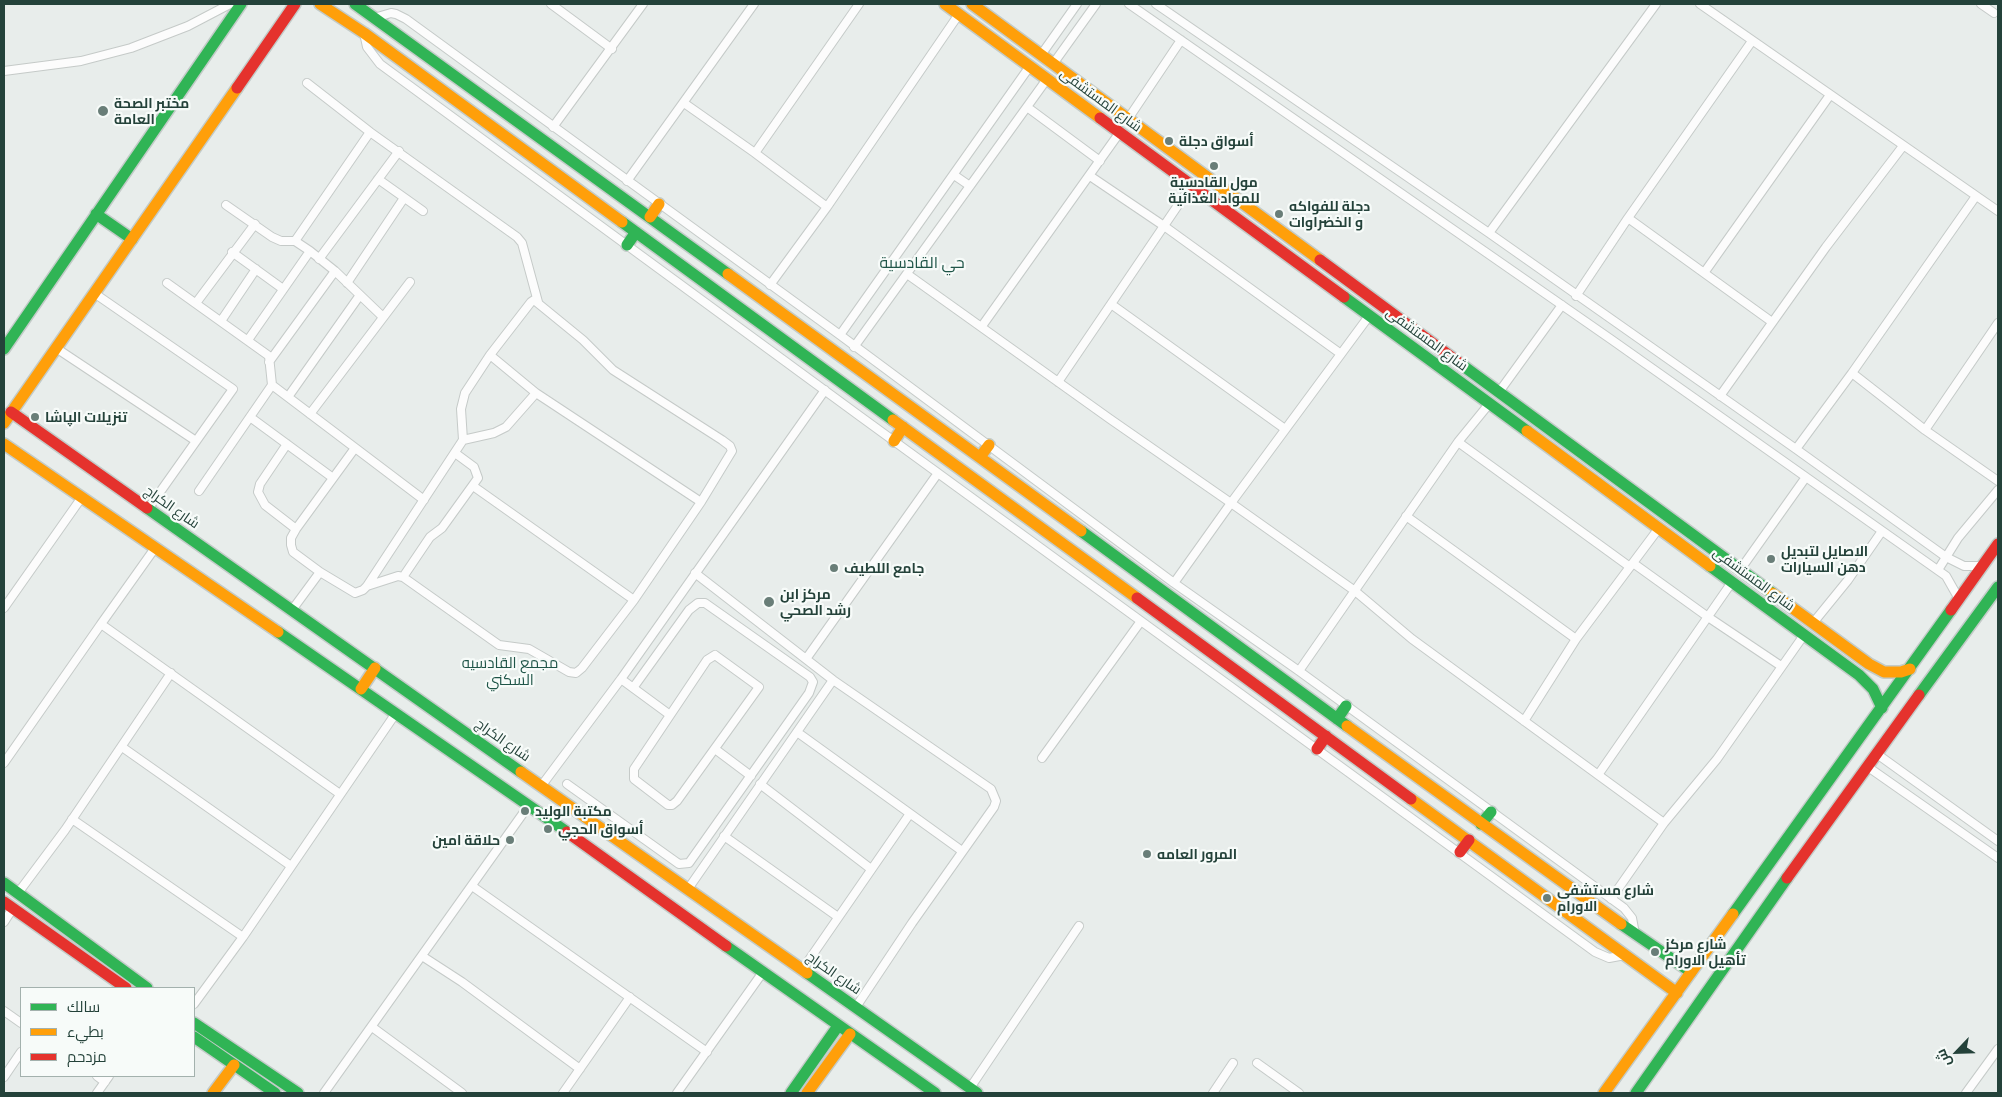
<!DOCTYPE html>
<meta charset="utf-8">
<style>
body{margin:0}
#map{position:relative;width:2002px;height:1097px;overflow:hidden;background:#e8edeb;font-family:"Exo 2",Cairo,sans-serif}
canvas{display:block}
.frame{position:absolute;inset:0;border:5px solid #24423a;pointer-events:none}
.legend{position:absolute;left:20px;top:987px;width:175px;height:90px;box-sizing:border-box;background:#f7fbf9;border:1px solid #a3b1ad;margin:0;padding:6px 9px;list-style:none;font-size:15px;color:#24423a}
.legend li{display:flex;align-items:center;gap:10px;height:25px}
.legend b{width:25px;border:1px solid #a3b1ad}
.north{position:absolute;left:1932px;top:1027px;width:50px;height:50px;-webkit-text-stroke:4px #f7fbf9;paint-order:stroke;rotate:246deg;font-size:14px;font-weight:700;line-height:20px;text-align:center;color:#24423a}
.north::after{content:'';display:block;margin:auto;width:18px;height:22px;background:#24423a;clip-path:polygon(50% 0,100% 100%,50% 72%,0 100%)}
</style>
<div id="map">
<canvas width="2002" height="1097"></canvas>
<div class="frame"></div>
<ul class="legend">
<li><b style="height:6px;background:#30b455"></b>سالك</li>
<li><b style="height:6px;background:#ff9f0a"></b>بطيء</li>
<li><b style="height:6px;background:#e5322d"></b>مزدحم</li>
</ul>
<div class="north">ش</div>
</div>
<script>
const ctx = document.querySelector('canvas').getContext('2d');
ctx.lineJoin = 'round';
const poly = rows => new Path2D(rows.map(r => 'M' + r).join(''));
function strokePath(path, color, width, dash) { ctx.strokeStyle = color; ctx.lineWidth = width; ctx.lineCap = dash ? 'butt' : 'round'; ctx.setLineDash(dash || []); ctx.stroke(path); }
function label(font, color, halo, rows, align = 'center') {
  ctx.font = font + ' "Exo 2",Cairo,sans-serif'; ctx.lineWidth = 4.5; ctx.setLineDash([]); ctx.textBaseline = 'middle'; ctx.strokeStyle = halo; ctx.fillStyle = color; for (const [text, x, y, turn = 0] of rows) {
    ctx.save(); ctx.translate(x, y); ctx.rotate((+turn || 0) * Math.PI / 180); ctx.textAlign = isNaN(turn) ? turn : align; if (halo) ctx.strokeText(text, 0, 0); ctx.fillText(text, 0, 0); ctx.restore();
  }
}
const street = poly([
 [551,4,612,49],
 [1129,4,1612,340,1946,576,1959,599],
 [1156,4,1489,233,1796,449,1946,557,1964,566,1982,566],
 [1700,4,1998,211],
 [1981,4,1994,13],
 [374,18,391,13,396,14,406,19,840,335,1174,583,1299,671,1624,908,1632,918,1635,934],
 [364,33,367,47,380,64,861,417,1595,952,1609,958,1625,955],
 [1041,55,1077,4],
 [1053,64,1096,4],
 [4,71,81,61,131,48,188,26,230,4],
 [307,83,370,132,517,237,522,243,538,302],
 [684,103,755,153,827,207],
 [1027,107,1100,161],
 [1128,119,1181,40],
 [553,127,643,4],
 [755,153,859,4],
 [954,175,970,186],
 [1090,176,1164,226,1341,354],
 [378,179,423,211],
 [627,181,754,4],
 [1191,186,1111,304,1285,429],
 [226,205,272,237,281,241,295,241,310,251,335,271,383,317],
 [1628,218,1752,41],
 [1489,233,1656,4],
 [295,241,370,132],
 [232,252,283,289],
 [319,259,399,151],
 [1704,273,1830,95],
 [907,274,1110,419,1231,503,1174,583],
 [167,283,269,356,272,385,199,491],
 [347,283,404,198],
 [770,285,827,207,959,14],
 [94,293,233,389,148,509],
 [1576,296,1628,218,1772,322],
 [196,303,255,224],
 [1369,316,1231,503,1355,591,1412,639,1664,823],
 [221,321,256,269],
 [1998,323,1925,430,1998,481],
 [982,326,1120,132],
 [840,335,1030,66],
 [248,340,310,251],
 [854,347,1047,79],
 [56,348,196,441],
 [490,355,536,393,701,502],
 [269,362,335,271],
 [1058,382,1111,304],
 [272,385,424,500],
 [1499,392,1562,305],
 [1720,396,1826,247,1903,146],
 [288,397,360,295],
 [310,414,410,282],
 [250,417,333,478],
 [1925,430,1852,373,1976,196],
 [1458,442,1630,567],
 [287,444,260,484,258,492,265,505,296,529],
 [355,448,296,529,291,538,291,545,293,552,320,572,355,593,363,590,367,586,463,440,494,433,506,427,536,393],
 [1796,449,1852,373],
 [473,486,634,600],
 [1406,516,1576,639],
 [1633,563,1708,617,1781,666],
 [1740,570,1806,477],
 [1938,570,1958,538,1998,490],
 [695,573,833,680],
 [403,577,430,537,442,528,478,478,474,467,455,453],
 [367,586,398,576,403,577,499,645,529,649,569,672,576,673,582,668,634,600,701,502,732,451,730,446,722,440,613,370,583,340,534,300,531,302,490,355,465,393,461,409,463,440],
 [4,608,82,497],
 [292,610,320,572],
 [1813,623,1848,580,1882,531],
 [101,624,155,548],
 [715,655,759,687,677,801,672,805,668,805,634,779,634,769,707,660,715,655],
 [806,659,938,473],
 [1299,671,1458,442,1489,404],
 [621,679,670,715],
 [1524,721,1576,639,1659,528],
 [797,732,962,851],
 [122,747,291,866],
 [715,749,751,776],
 [1877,754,1998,841],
 [1042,758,1141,621],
 [4,763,101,624,340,794],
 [1868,767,1998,858],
 [1598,775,1732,582],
 [567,784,679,864,689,863,809,693,813,682,810,677,705,603,698,603,689,610,633,688],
 [760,784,871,869],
 [542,785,621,679,825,390],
 [72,819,243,937],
 [724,836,838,917],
 [472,886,707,1052],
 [688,889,833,680,991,789,996,801,994,807,912,923,856,1007],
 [18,893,65,830,171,673],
 [1611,899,1664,823,1717,759,1804,635],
 [4,922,13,908],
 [422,956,462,982,580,1069],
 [802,970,909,815],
 [194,1004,243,937,396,713],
 [4,1011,21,1023],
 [372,1027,462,1093],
 [1257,1063,1299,1093],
 [97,1076,105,1082],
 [4,1077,21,1052],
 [970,1088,1079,926],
 [97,1093,109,1076],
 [324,1093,529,805],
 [563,1093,630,997],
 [677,1093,763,972],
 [1213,1093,1233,1063],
 [1966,1093,1998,1049]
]);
const fast = poly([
 [355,4,728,274],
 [96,214,132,239],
 [622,222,893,420],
 [627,245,636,232],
 [1344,297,1527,431],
 [4,349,241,4],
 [1462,365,1772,593],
 [147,508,521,772],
 [1081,531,1347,726],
 [1710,566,1859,675,1873,689,1882,708],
 [278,632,567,832],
 [1919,695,1998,587],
 [1337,719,1346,706],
 [1481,824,1491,812],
 [4,883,147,988],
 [1733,914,1951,610],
 [1621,924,1691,972],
 [726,946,935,1093],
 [807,973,977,1093],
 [194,1023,298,1093],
 [194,1037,275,1093],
 [791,1093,838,1026],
 [1636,1093,1787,878]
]);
const slow = poly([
 [320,4,364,33,622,222],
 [945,4,1100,118],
 [972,4,1320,260],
 [650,217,659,204],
 [728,274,1081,531],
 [893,420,1137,598],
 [4,423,237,88],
 [1527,431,1710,566],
 [894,441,903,427],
 [4,444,278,632],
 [980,457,989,445],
 [1772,593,1869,664,1884,672,1901,672,1910,669],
 [361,689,375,668],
 [1347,726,1621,924],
 [521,772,807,973],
 [1411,799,1677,993],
 [213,1093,234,1065],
 [807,1093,850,1034],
 [1604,1093,1733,914]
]);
const jam = poly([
 [237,88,295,4],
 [1100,118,1344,297],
 [1320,260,1462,365],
 [11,412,147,508],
 [1137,598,1411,799],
 [1951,610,1998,544],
 [1317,749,1326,736],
 [567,832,726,946],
 [1460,852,1469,840],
 [1787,878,1919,695],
 [4,902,126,988]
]);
const markers = [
 [103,111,6,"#697e78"],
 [1169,141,5,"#697e78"],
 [1214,166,5,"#697e78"],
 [1279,214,5,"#697e78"],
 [35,417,5,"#697e78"],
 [1771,559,5,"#697e78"],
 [834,568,5,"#697e78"],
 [769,602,6,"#697e78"],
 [525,811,5,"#697e78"],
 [548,829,5,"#697e78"],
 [510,840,5,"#697e78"],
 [1147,854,5,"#697e78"],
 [1547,898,5,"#697e78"],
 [1655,952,5,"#697e78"]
];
const streetNames = [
 ["شارع المستشفى",1101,100,36],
 ["شارع المستشفى",1427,339,36],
 ["شارع الكراج",172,507,35],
 ["شارع المستشفى",1754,579,36],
 ["شارع الكراج",503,740,35],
 ["شارع الكراج",834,973,35]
];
const poiNames = [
 ["مختبر الصحة",114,103],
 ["العامة",114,119],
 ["أسواق دجلة",1179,141],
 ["مول القادسية",1214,182,"center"],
 ["للمواد الغذائية",1214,198,"center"],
 ["دجلة للفواكه",1289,206],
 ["و الخضراوات",1289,222],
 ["تنزيلات الپاشا",45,417],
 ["الاصايل لتبديل",1781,551],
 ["دهن السيارات",1781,567],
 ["جامع اللطیف",844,568],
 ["مركز ابن",780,594],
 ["رشد الصحي",780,610],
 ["مكتبة الوليد",535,811],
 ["أسواق الحجي",558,829],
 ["حلاقة امين",500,840,"right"],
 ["المرور العامه",1157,854],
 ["شارع مستشفى",1557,890],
 ["الاورام",1557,906],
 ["شارع مركز",1665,944],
 ["تأهيل الاورام",1665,960]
];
const neighbourhoodNames = [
 ["مجمع القادسيه",510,663],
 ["السكني",510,680]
];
const quarterNames = [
 ["حي القادسية",922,263]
];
strokePath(street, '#c5cac8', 10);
strokePath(fast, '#c3cbc8', 14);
strokePath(slow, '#c3cbc8', 14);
strokePath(jam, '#c3cbc8', 14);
strokePath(street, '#fcfcfc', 8);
strokePath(fast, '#30b455', 11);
strokePath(slow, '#ff9f0a', 11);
strokePath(jam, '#e5322d', 11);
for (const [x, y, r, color] of markers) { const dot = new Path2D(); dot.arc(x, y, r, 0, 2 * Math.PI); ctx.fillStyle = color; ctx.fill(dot); strokePath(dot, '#f7fbf9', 2); }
label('14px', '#24423a', '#f7fbf9', streetNames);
label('bold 14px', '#24423a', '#f7fbf9', poiNames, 'left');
label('15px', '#1f5548', '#f7fbf9', neighbourhoodNames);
label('16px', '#1f5548', '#f7fbf9', quarterNames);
</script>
